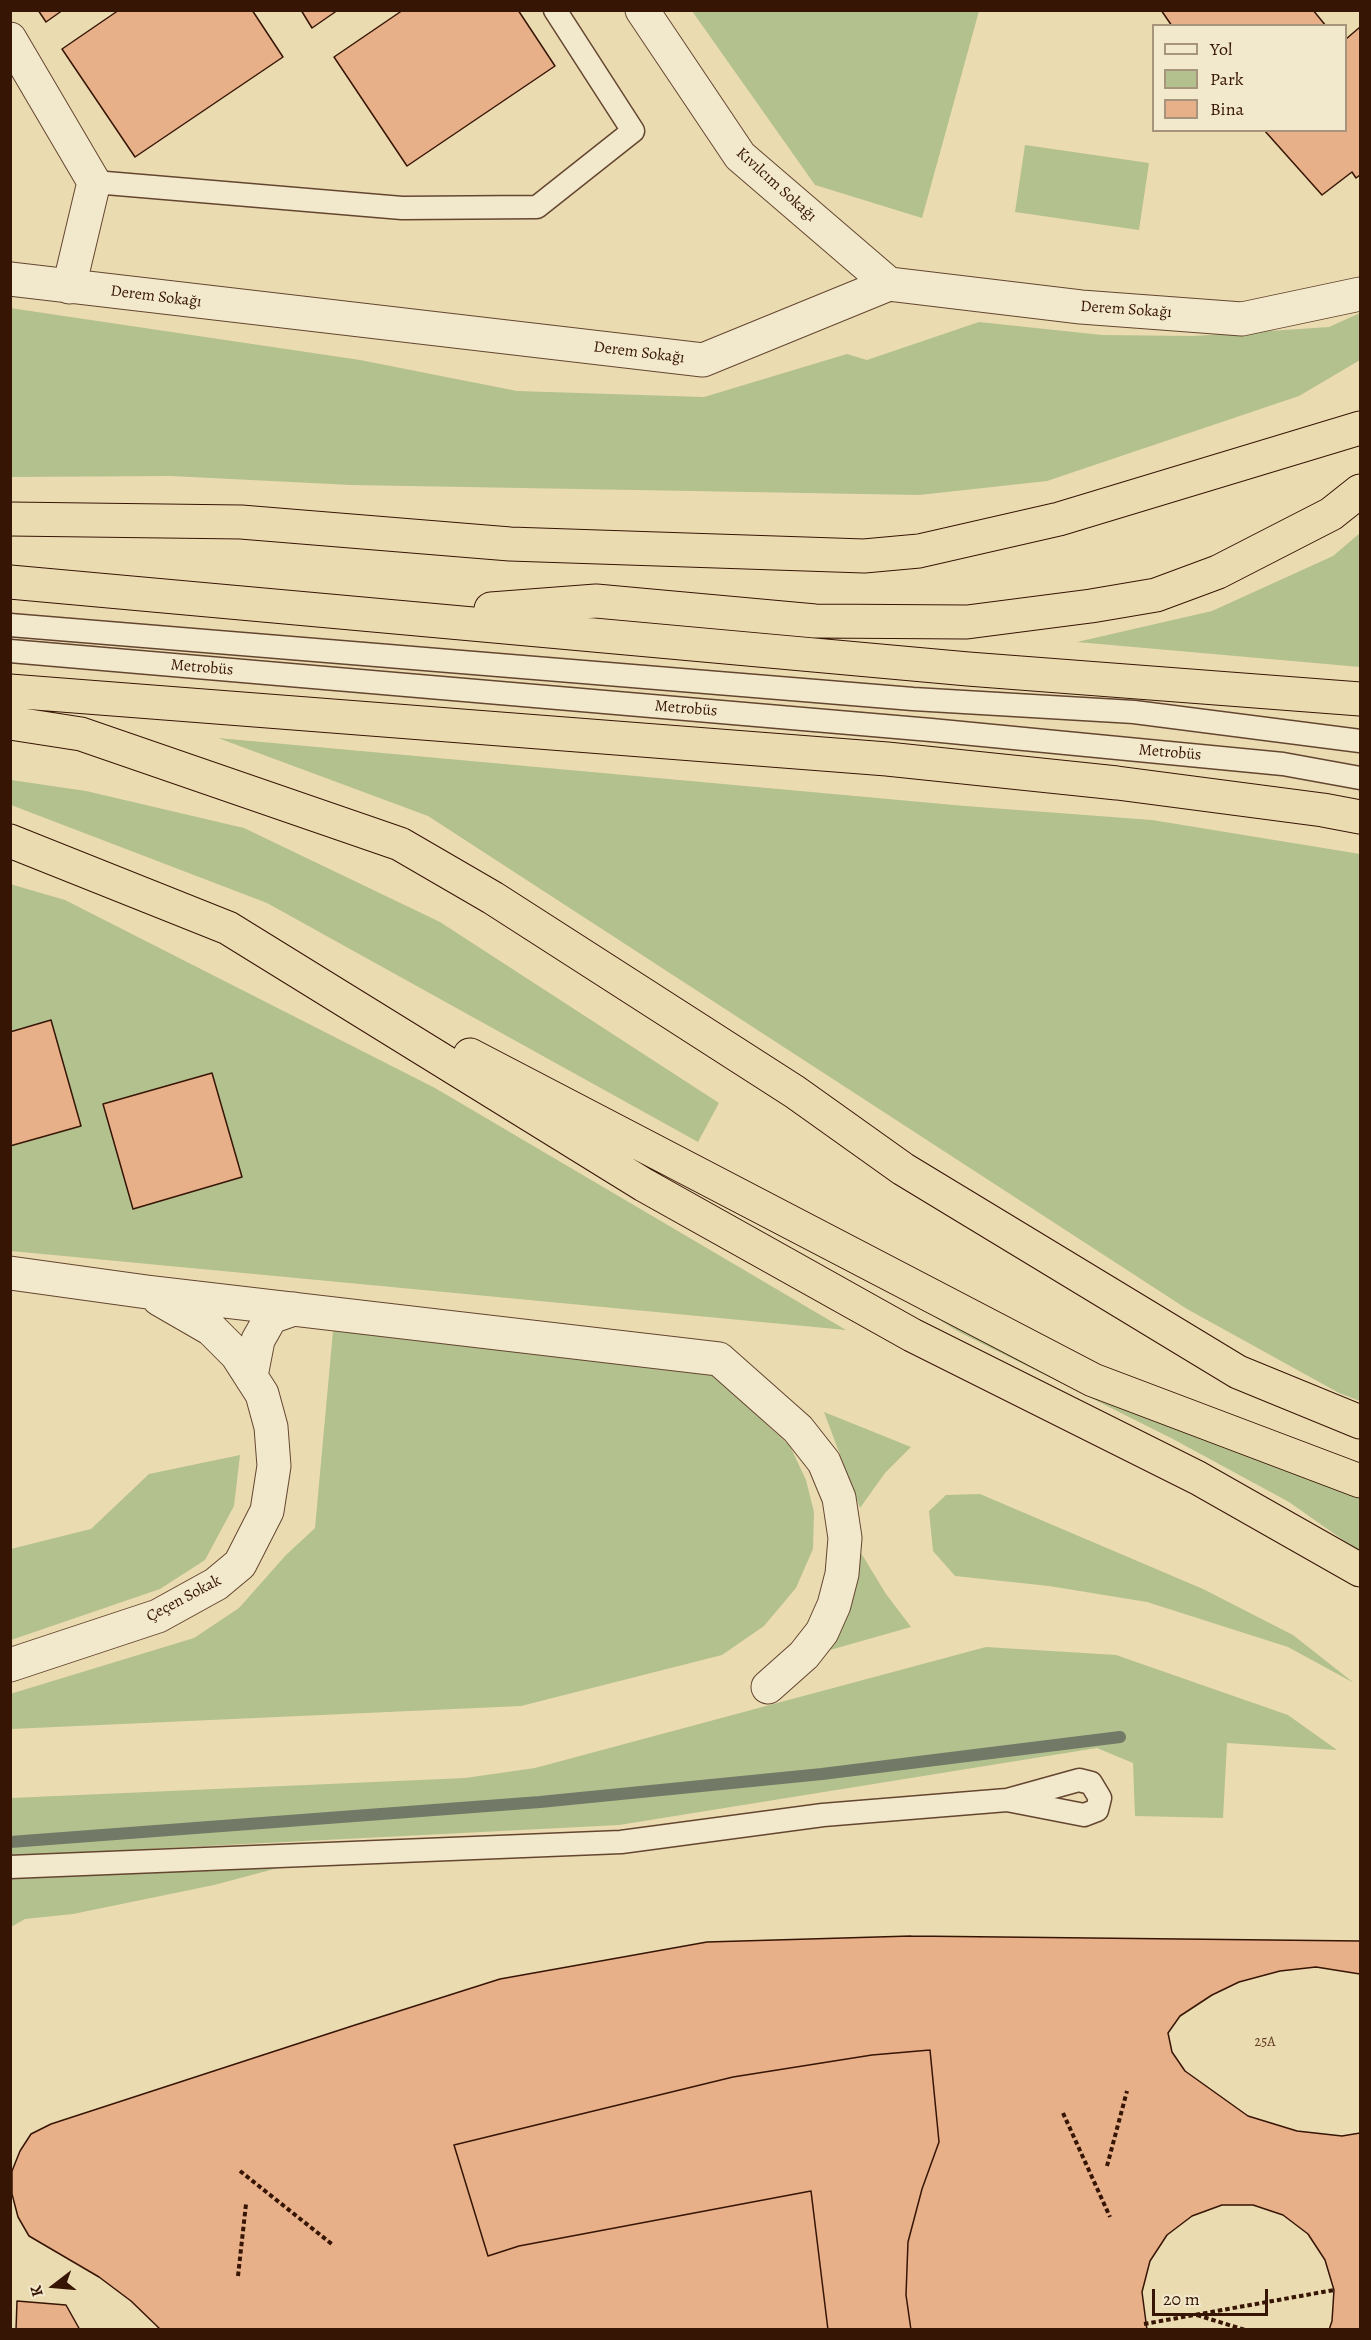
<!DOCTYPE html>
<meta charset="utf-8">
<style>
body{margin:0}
#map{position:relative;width:1371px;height:2340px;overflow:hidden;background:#ebdbb0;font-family:Alegreya,serif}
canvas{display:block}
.frame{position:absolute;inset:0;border:12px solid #371505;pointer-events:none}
.legend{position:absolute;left:1152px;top:24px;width:195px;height:108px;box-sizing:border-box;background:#f2e8cc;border:2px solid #a7947c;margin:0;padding:8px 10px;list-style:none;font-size:18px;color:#371505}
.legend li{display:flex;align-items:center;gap:12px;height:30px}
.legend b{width:30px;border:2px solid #a7947c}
.north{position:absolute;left:24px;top:2256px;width:60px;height:60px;-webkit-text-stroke:4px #f2e8cc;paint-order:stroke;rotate:254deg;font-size:16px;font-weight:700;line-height:24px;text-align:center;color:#371505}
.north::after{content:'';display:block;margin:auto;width:21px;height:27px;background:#371505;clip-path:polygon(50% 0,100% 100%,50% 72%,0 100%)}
.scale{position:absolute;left:1152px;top:2289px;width:116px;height:27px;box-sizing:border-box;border:3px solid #371505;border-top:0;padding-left:8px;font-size:18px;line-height:21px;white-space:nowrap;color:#371505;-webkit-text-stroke:4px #f2e8cc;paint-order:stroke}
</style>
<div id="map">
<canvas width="1371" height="2340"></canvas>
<div class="frame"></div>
<ul class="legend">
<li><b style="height:8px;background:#f2e8cc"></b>Yol</li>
<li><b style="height:16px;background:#b3c18e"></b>Park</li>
<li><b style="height:16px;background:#e7b089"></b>Bina</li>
</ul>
<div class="north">K</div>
<div class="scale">20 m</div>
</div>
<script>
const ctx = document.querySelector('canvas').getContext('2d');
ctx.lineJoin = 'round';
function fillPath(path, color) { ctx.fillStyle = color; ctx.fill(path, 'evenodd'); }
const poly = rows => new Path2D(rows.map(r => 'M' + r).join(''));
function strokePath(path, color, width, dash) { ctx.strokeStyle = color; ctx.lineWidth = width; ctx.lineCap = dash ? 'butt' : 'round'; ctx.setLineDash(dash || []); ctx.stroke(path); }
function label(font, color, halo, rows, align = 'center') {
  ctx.font = font + ' Alegreya,serif'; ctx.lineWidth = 5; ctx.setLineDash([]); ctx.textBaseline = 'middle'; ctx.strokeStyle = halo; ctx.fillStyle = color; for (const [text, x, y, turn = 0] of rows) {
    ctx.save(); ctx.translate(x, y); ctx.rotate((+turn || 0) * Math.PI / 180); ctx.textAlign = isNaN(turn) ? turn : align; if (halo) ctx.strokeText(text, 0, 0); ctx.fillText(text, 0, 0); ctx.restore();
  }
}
const green = poly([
 [692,11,979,11,922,218,815,185],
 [1025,145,1149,163,1139,230,1015,212],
 [10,308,360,360,517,391,704,397,847,354,867,360,979,322,1102,335,1194,336,1329,327,1360,313,1360,360,1299,396,1047,481,919,495,351,485,171,476,11,477],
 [1360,533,1360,667,1077,642,1212,611,1333,556],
 [218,738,965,806,1152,820,1360,854,1360,1401,1339,1393,1187,1309,428,816],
 [11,780,86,791,244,828,440,922,719,1103,698,1142,267,903,11,805],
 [10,884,65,900,435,1088,846,1330,11,1251],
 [803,1235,1160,1400,1360,1476,1360,1552,1289,1502,1171,1438,959,1332],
 [333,1331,703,1366,790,1446,806,1480,814,1512,813,1549,796,1588,764,1626,722,1655,521,1706,11,1729,10,1694,194,1638,239,1608,286,1555,315,1528],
 [824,1412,911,1447,885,1473,860,1508],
 [240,1455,234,1506,205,1560,160,1589,11,1640,11,1549,91,1529,149,1474],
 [980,1494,1203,1589,1293,1635,1354,1683,1288,1647,1147,1602,1049,1586,955,1576,933,1551,929,1511,946,1495],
 [861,1553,886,1594,911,1627,830,1650,850,1612],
 [986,1647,1116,1655,1288,1715,1337,1750,1227,1743,1223,1818,1135,1816,1133,1763,1097,1748,619,1825,11,1856,11,1798,465,1778,535,1768],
 [278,1868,214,1885,73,1914,25,1919,11,1927,10,1876]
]);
const stream = poly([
 [10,1842,540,1802,822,1774,1120,1737]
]);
const building = poly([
 [38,10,63,10,46,22,38,10],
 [119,10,252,10,283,57,135,157,62,49,119,10],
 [301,10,338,10,312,28,301,10],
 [403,10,518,10,555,66,407,166,334,57,403,10],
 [1161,10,1313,10,1326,26,1172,26,1161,10],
 [1360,27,1360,175,1356,178,1352,172,1322,195,1264,130,1346,130,1346,39,1360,27],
 [51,1020,81,1126,10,1146,10,1032,51,1020],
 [212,1073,242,1177,133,1209,103,1104,212,1073],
 [911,1936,1360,1941,1360,2330,1329,2330,1332,2321,1334,2290,1325,2260,1308,2234,1283,2215,1253,2205,1222,2205,1192,2216,1167,2235,1150,2261,1142,2292,1147,2330,911,2330,906,2295,908,2242,922,2189,939,2142,930,2050,872,2055,733,2077,454,2145,488,2256,519,2246,811,2191,828,2330,161,2330,131,2301,99,2277,29,2236,18,2217,12,2194,12,2171,20,2151,31,2134,51,2124,352,2026,500,1979,707,1942,911,1936],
 [1316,1967,1360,1974,1360,2133,1342,2136,1297,2131,1248,2116,1185,2071,1172,2052,1168,2033,1180,2016,1212,1995,1239,1982,1280,1971,1316,1967],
 [930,2050,939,2142,922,2189,908,2242,906,2295,911,2330,828,2330,811,2191,519,2246,488,2256,454,2145,733,2077,872,2055,930,2050],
 [17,2301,66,2305,80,2330,16,2330,17,2301]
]);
const path = poly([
 [1063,2113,1110,2217],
 [1107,2166,1127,2091],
 [240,2171,333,2245],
 [238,2276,246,2204],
 [1197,2315,1245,2330],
 [1144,2324,1334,2290]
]);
const lane = poly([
 [94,182,402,208,537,207,633,131,555,10],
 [10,625,913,699,1134,712,1360,741],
 [10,651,931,730,1283,764,1360,778],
 [10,1867,621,1842,823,1815,1007,1800,1079,1780,1091,1783,1100,1798,1097,1810,1084,1815,1007,1800]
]);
const street = poly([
 [642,10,740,156,889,284],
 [10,39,94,182,69,287],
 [10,279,703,360,889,284,1081,307,1242,319,1360,294],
 [10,1273,147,1292,719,1359,798,1429,824,1462,839,1498,845,1538,842,1574,834,1605,822,1632,804,1655,768,1687],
 [251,1376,258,1340,271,1317,294,1309],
 [10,1665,158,1616,216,1584,240,1564,267,1511,274,1466,271,1427,262,1394,237,1355,211,1329,159,1299]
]);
const highway = poly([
 [10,519,241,522,510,544,864,556,919,551,1059,519,1360,428],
 [10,582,968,669,1360,699],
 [491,609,596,601,815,621,967,622,1091,606,1156,595,1218,572,1331,514,1360,491],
 [10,691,887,759,1117,783,1323,810,1360,817],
 [10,723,81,734,400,844,493,898,795,1092,903,1169,1238,1372,1360,1422],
 [10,841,228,928,644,1185,912,1335,1198,1478,1360,1570],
 [470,1055,1093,1380,1360,1481]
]);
const numberNames = [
 ["25A",1265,2043]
];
const streetNames = [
 ["Kıvılcım Sokağı",776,185,42],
 ["Derem Sokağı",156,297,7],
 ["Derem Sokağı",1126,310,4],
 ["Derem Sokağı",639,353,7],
 ["Metrobüs",202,668,5],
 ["Metrobüs",686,709,5],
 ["Metrobüs",1170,753,5],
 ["Çeçen Sokak",184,1599,-28]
];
fillPath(green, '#b3c18e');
strokePath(stream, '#727967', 12);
fillPath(building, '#e7b089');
strokePath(building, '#371505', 1.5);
strokePath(lane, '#644630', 25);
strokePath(street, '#644630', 35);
strokePath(highway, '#371505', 35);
strokePath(path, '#371505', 4, [4.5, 3]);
strokePath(lane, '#f2e8cc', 22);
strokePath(street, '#f2e8cc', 33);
strokePath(highway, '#ebdbb0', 33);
label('14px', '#633c26', null, numberNames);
label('16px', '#371505', '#f2e8cc', streetNames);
</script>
